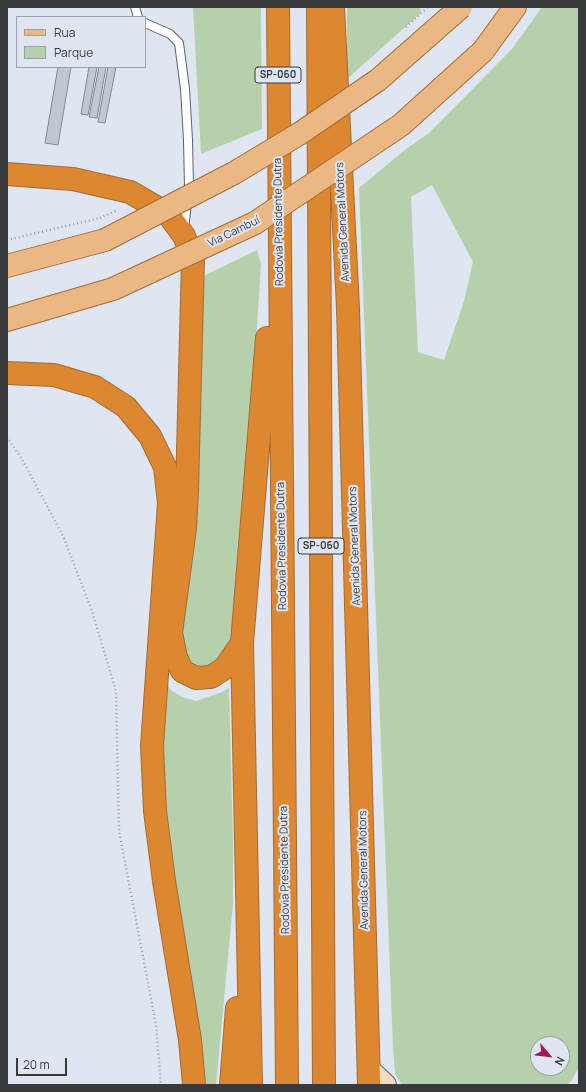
<!DOCTYPE html>
<meta charset="utf-8">
<style>
body{margin:0}
#map{position:relative;width:586px;height:1092px;overflow:hidden;background:#e0e6f1;font-family:Manrope,sans-serif}
canvas{display:block}
.frame{position:absolute;inset:0;border:8px solid #383a3e;pointer-events:none}
.legend{position:absolute;left:16px;top:16px;width:130px;height:52px;box-sizing:border-box;background:#e0e6f1;border:1px solid #9da1a9;margin:0;padding:5px 7px;list-style:none;font-size:12px;color:#383a3e}
.legend li{display:flex;align-items:center;gap:8px;height:20px}
.legend b{width:20px;border:1px solid #9da1a9}
.north{position:absolute;left:530px;top:1036px;width:40px;height:40px;box-sizing:border-box;background:#e0e6f1;border:1px solid #9da1a9;border-radius:50%;rotate:118deg;font-size:11px;font-weight:700;line-height:16px;text-align:center;color:#383a3e}
.north::after{content:'';display:block;margin:auto;width:14px;height:18px;background:#a61759;clip-path:polygon(50% 0,100% 100%,50% 72%,0 100%)}
.scale{position:absolute;left:16px;top:1058px;width:51px;height:18px;box-sizing:border-box;border:2px solid #383a3e;border-top:0;padding-left:5px;font-size:12px;line-height:14px;white-space:nowrap;color:#383a3e;-webkit-text-stroke:3px #e0e6f1;paint-order:stroke}
</style>
<div id="map">
<canvas width="586" height="1092"></canvas>
<div class="frame"></div>
<ul class="legend">
<li><b style="height:5px;background:#ebb783"></b>Rua</li>
<li><b style="height:11px;background:#b7d0ac"></b>Parque</li>
</ul>
<div class="north">N</div>
<div class="scale">20 m</div>
</div>
<script>
const ctx = document.querySelector('canvas').getContext('2d');
ctx.lineJoin = 'round';
function fillPath(path, color) { ctx.fillStyle = color; ctx.fill(path, 'evenodd'); }
const poly = rows => new Path2D(rows.map(r => 'M' + r).join(''));
function strokePath(path, color, width, dash) { ctx.strokeStyle = color; ctx.lineWidth = width; ctx.lineCap = dash ? 'butt' : 'round'; ctx.setLineDash(dash || []); ctx.stroke(path); }
function label(font, color, halo, rows, align = 'center') {
  ctx.font = font + ' Manrope,sans-serif'; ctx.lineWidth = 4; ctx.setLineDash([]); ctx.textBaseline = 'middle'; ctx.strokeStyle = halo; ctx.fillStyle = color; for (const [text, x, y, turn = 0] of rows) {
    ctx.save(); ctx.translate(x, y); ctx.rotate((+turn || 0) * Math.PI / 180); ctx.textAlign = isNaN(turn) ? turn : align; if (halo) ctx.strokeText(text, 0, 0); ctx.fillText(text, 0, 0); ctx.restore();
  }
}
const green = poly([
 [193,7,261,7,262,129,201,154],
 [347,7,420,7,421,13,347,79],
 [542,7,579,7,579,1067,572,1080,567,1085,402,1085,395,1074,393,1048,359,188,406,149,429,133,512,49],
 [432,185,473,262,464,301,444,360,418,352,411,197],
 [538,1044,562,1044,562,1068,538,1068],
 [257,250,261,264,240,598,225,668,182,671,177,587,197,279],
 [163,679,171,690,182,697,196,701,222,692,229,688,233,840,233,904,216,1085,196,1085,157,810]
]);
const building = poly([
 [58,67,71,67,58,145,45,143,58,67],
 [89,67,97,67,88,115,81,114,89,67],
 [99,67,106,67,97,118,89,117,99,67],
 [108,67,116,67,105,123,98,122,108,67]
]);
const path = poly([
 [7,240,100,218],
 [7,437,22,459,64,538,92,611,116,691,119,831,156,1025,161,1085]
]);
const lane = poly([
 [135,7,138,17],
 [145,23,170,34,179,43,185,89,188,140,189,187,184,229]
]);
const secondary = poly([
 [369,1070,385,1085]
]);
const primary = poly([
 [483,51,515,7],
 [7,266,105,240],
 [7,320,113,289]
]);
const highway = poly([
 [278,7,287,1085],
 [318,7,324,1085],
 [333,7,348,308,369,1085],
 [7,174,73,179,130,192,168,214,184,236,193,259,187,490,185,528,171,633,176,657,182,671,196,678,211,677,225,668,242,643],
 [7,373,54,375,95,387,126,407,150,436,165,467,169,503,152,746,155,811,164,881,190,1040,194,1085],
 [231,1085,237,1008],
 [251,1085,242,643,267,338]
]);
const pathBridge = poly([
 [406,27,428,7],
 [100,218,116,211]
]);
const primaryBridge = poly([
 [105,240,234,173,299,134,378,80,461,7],
 [113,289,255,223,401,125,483,51]
]);
const shields = [
 [278,75,46],
 [321,546,46]
];
const shieldNames = [
 ["SP-060",278,75],
 ["SP-060",321,546]
];
const streetNames = [
 ["Rodovia Presidente Dutra",279,222,-91],
 ["Avenida General Motors",343,222,-93],
 ["Via Cambuí",234,232,-26],
 ["Rodovia Presidente Dutra",282,546,-91],
 ["Avenida General Motors",355,546,-92],
 ["Rodovia Presidente Dutra",285,870,-91],
 ["Avenida General Motors",364,870,-91]
];
fillPath(green, '#b7d0ac');
fillPath(building, '#c1c7d1');
strokePath(building, '#828891', 1);
strokePath(lane, '#5d636c', 10);
strokePath(secondary, '#5d636c', 24);
strokePath(primary, '#a36c36', 24);
strokePath(highway, '#a36c36', 24);
strokePath(path, '#9a9ea6', 2.5, [1, 3]);
strokePath(lane, '#fff', 8);
strokePath(secondary, '#f5dbc1', 22);
strokePath(primary, '#ebb783', 22);
strokePath(highway, '#dd8731', 22);
strokePath(primaryBridge, '#a36c36', 24, []);
strokePath(pathBridge, '#9a9ea6', 2.5, [1, 3]);
strokePath(primaryBridge, '#ebb783', 22);
for (const [x, y, w] of shields) { const box = new Path2D(); box.roundRect(x - w / 2, y - 8, w, 16, 3); ctx.fillStyle = '#e0e6f1'; ctx.fill(box); strokePath(box, '#383a3e', 1); }
label('bold 10px', '#383a3e', null, shieldNames);
label('11px', '#383a3e', '#e0e6f1', streetNames);
</script>
